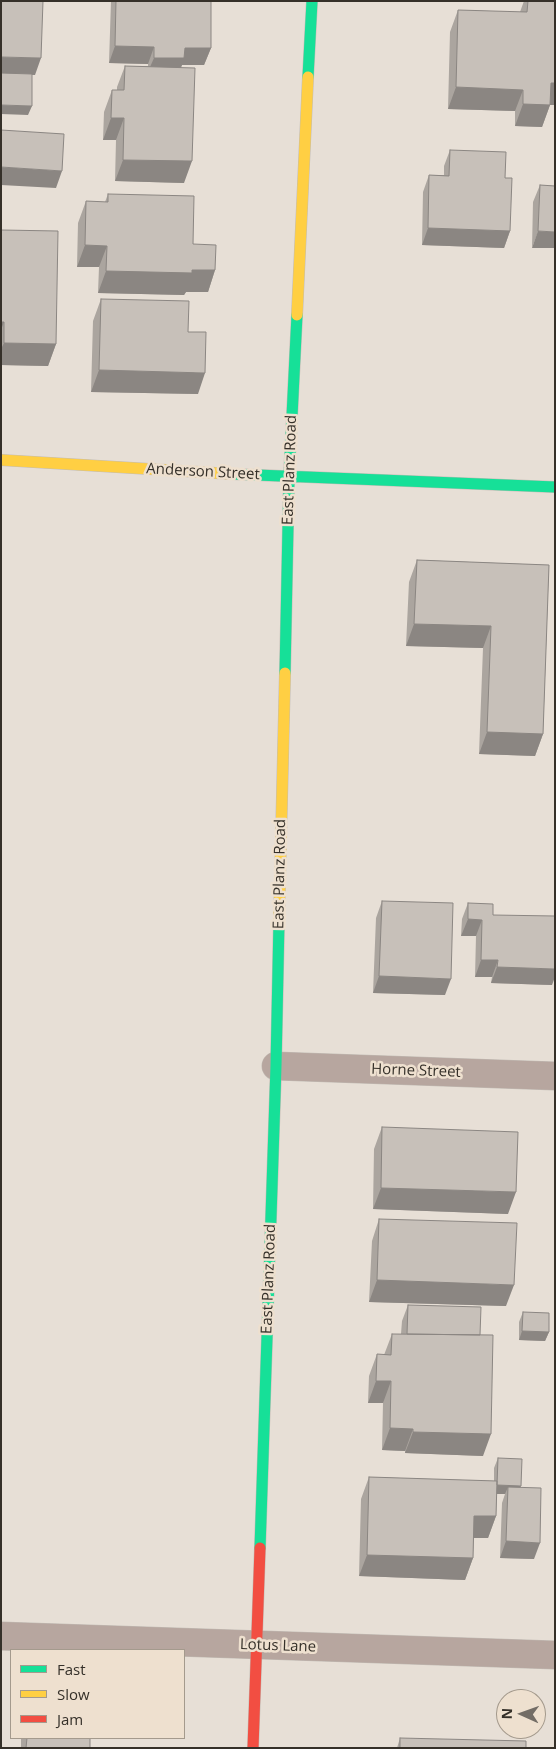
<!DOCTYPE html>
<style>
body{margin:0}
#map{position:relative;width:556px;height:1749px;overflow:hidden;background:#e7dfd6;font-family:"Open Sans",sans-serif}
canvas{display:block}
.frame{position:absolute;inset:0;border:2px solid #353029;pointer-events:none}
.legend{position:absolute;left:10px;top:1649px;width:175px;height:90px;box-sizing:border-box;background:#eee0cf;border:1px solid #a49a8d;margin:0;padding:6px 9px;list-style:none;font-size:15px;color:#353029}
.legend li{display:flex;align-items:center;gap:10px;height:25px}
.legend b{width:25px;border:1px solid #a49a8d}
.north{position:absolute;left:496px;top:1689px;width:50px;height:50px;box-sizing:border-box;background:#eee0cf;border:1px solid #a49a8d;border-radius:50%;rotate:272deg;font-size:14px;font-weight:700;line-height:20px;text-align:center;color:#353029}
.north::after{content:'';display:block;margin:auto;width:18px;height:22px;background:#736d66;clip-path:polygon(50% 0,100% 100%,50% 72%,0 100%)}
</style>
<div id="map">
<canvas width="556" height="1749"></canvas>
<div class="frame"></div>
<ul class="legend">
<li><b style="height:6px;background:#16e098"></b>Fast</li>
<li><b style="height:6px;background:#ffcf43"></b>Slow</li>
<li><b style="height:6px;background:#f24e42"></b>Jam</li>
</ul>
<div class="north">N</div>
</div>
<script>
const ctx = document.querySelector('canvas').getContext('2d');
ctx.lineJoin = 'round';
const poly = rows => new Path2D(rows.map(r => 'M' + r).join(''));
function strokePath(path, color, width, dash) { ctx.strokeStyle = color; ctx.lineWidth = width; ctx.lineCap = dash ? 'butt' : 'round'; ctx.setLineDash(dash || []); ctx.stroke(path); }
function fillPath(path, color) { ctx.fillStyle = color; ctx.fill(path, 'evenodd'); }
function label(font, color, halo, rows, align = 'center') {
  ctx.font = font + ' "Open Sans",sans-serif'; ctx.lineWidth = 5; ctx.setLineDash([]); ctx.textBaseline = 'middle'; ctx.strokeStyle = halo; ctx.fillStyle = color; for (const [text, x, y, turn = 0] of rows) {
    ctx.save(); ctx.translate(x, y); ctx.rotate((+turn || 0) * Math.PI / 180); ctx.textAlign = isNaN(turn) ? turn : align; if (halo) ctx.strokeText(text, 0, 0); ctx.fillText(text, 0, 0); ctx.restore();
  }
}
const street = poly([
 [276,1066,555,1076],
 [1,1636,555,1655]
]);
const fast = poly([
 [308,77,312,1],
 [232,474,555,487],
 [285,673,289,477,297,315],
 [260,1548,276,1066,279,921]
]);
const slow = poly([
 [297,315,308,77],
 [1,460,232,474],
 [279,921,285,673]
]);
const jam = poly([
 [253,1748,260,1548]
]);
const wall = poly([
 [111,1,211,1,211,48,204,65,182,65,181,67,184,183,115,181,116,140,103,140,104,112,112,90,117,90,117,87,125,66,148,66,148,64,109,63],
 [524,1,555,1,550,105,542,127,515,126,515,111,448,109,450,32,458,10,520,12],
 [450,150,505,178,510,231,504,248,422,245,423,192,429,175,444,175,444,166],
 [540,185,555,186,532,248,533,202],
 [108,194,193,244,215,270,208,292,186,292,184,295,98,293,99,267,77,267,78,223,86,201,105,202],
 [1,230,56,344,48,366,1,365],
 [101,299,188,332,198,394,91,392,93,321],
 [417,560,549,565,543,734,535,756,479,754,483,648,406,646,409,582],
 [382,901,445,995,373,993,376,918],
 [468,903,493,915,552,985,491,983,492,977,475,977,476,936,461,936,462,919],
 [382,1127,508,1214,373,1209,374,1149],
 [379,1219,506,1306,369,1302,372,1241],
 [408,1305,480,1335,483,1456,405,1453,405,1451,382,1450,383,1403,368,1403,369,1376,377,1354,384,1355,392,1334,401,1334,402,1321],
 [523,1312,549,1332,545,1341,519,1340,519,1322],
 [498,1458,520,1487,534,1559,500,1558,502,1503,505,1494,497,1494,496,1516,488,1538,474,1538,473,1558,465,1580,359,1576,361,1499,369,1477,494,1481,494,1468],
 [21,1738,90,1738,90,1748,21,1748],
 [400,1738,526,1748,397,1748]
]);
const shadedWall = poly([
 [115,46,154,47,148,64,109,63],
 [185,48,211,48,204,65,182,65,178,75,147,74,154,58],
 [1,57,41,58,35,75,1,74],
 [551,83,555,83,555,105,550,105,542,127,515,126,523,104],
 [456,87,523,90,515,111,448,109],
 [1,105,32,106,28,115,1,114],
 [111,118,124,118,116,140,103,140],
 [123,160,192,161,184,183,115,181],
 [1,167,62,171,56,188,1,185],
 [428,228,510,231,504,248,422,245],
 [538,231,555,232,555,248,532,248],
 [85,245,107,246,99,267,77,267],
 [192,270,215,270,208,292,186,292,184,295,98,293,106,271],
 [1,322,4,322,1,330],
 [4,343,56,344,48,366,1,365,1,349],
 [99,370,205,373,198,394,91,392],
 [414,624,491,626,483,648,406,646],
 [487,732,543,734,535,756,479,754],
 [468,919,482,920,476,936,461,936],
 [481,960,498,960,492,977,475,977],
 [497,967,555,969,555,977,552,985,491,983],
 [379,976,451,979,445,995,373,993],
 [381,1188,516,1192,508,1214,373,1209],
 [377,1280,514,1285,506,1306,369,1302],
 [522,1331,549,1332,545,1341,519,1340],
 [376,1381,391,1381,383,1403,368,1403],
 [390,1428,413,1429,405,1451,382,1450],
 [413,1432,491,1434,483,1456,405,1453],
 [497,1485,521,1486,517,1495,508,1487,505,1494,493,1494],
 [474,1516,496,1516,488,1538,466,1538],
 [506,1541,540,1543,534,1559,500,1558],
 [367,1555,473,1558,465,1580,359,1576]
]);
const building = poly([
 [1,1,43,1,41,58,1,57,1,1],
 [116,1,211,1,211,48,185,48,184,58,154,58,154,47,115,46,116,1],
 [528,1,555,1,555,83,551,83,550,105,523,104,523,90,456,87,458,10,527,12,528,1],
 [125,66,195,68,192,161,123,160,124,118,111,118,112,90,124,90,125,66],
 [1,73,32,74,32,106,1,105,1,73],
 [1,130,64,134,62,171,1,167,1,130],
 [450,150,506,152,505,178,512,178,510,231,428,228,429,175,449,176,450,150],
 [540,185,555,186,555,232,538,231,540,185],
 [108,194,194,196,193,244,216,245,215,270,192,270,192,273,106,271,107,246,85,245,86,201,108,202,108,194],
 [1,230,58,231,56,344,4,343,4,322,1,322,1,230],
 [101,299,189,301,188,332,206,332,205,373,99,370,101,299],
 [417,560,549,565,543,734,487,732,491,626,414,624,417,560],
 [382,901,453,903,451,979,379,976,382,901],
 [468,903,493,904,493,915,555,916,555,969,497,967,498,960,481,960,482,920,468,919,468,903],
 [382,1127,518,1132,516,1192,381,1188,382,1127],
 [379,1219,517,1223,514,1285,377,1280,379,1219],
 [408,1305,481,1307,480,1335,407,1334,408,1305],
 [523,1312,549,1313,549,1332,522,1331,523,1312],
 [392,1334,493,1335,491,1434,413,1432,413,1429,390,1428,391,1381,376,1381,377,1354,391,1355,392,1334],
 [498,1458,522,1459,521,1486,497,1485,498,1458],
 [369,1477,497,1481,496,1516,474,1516,473,1558,367,1555,369,1477],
 [508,1487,541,1488,540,1543,506,1541,508,1487],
 [27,1738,90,1738,90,1748,26,1748,27,1738],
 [400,1738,526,1741,526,1748,400,1748,400,1738]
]);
const streetNames = [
 ["East Planz Road",290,470,-88],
 ["Anderson Street",203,472,3],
 ["East Planz Road",280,874,-89],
 ["Horne Street",416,1071,2],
 ["East Planz Road",269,1279,-88],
 ["Lotus Lane",278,1646,2]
];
strokePath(street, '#c2bcb5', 29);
strokePath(fast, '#c2bcb5', 12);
strokePath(slow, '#c2bcb5', 12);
strokePath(jam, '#c2bcb5', 12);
strokePath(street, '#b7a69f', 28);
strokePath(fast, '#16e098', 11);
strokePath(slow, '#ffcf43', 11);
strokePath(jam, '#f24e42', 11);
fillPath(wall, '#aba59f');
fillPath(shadedWall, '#8b8682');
fillPath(building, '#c7c0b9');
strokePath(building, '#8b8682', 1);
label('15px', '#353029', '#eee0cf', streetNames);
</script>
